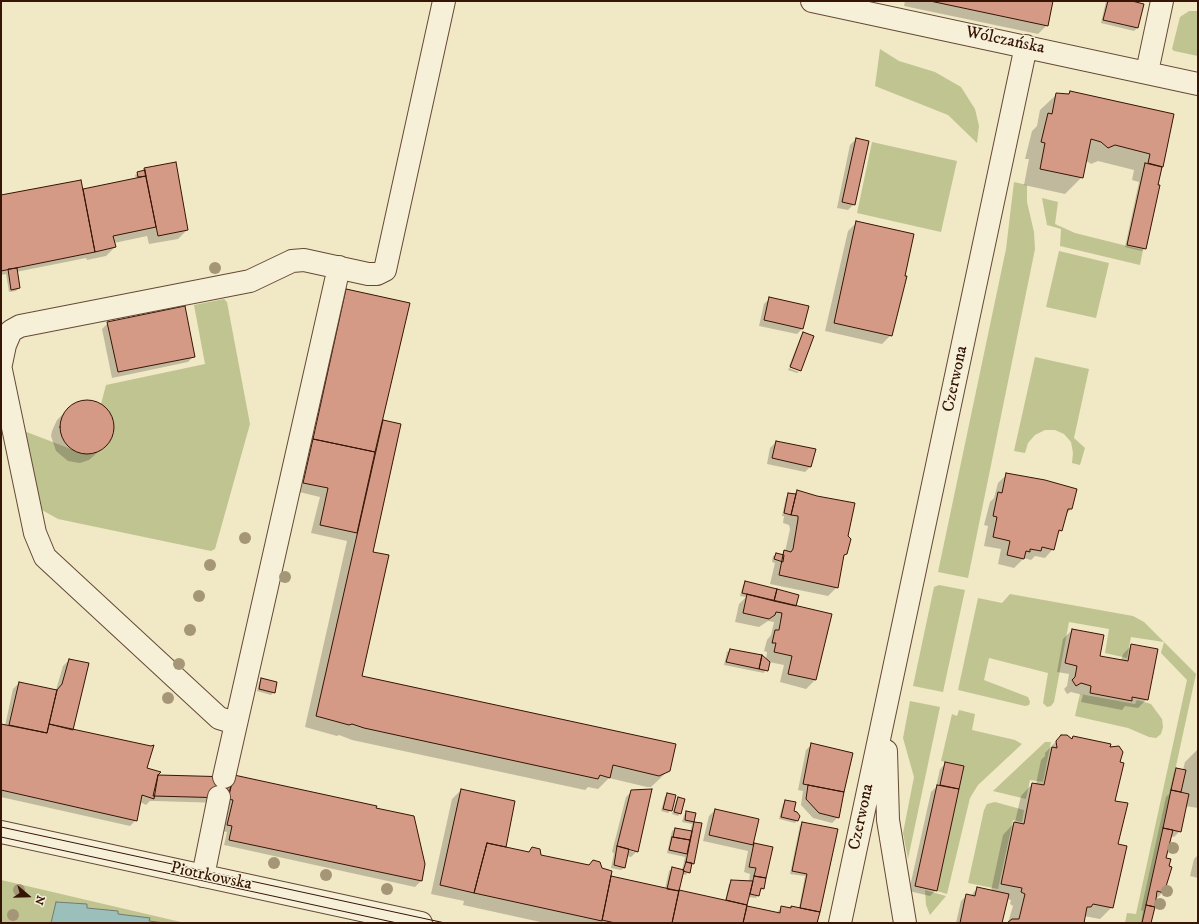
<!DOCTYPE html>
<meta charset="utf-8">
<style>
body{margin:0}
#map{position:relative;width:1199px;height:924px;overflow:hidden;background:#f1e8c5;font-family:"IM FELL DW Pica",serif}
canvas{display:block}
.frame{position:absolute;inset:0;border:2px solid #361406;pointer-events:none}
.north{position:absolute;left:8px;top:876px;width:40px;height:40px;-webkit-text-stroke:3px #f6f0d9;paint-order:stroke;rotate:110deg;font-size:11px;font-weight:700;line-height:16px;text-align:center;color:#361406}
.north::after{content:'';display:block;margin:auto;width:14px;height:18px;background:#361406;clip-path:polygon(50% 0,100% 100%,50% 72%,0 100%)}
</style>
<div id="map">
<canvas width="1199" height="924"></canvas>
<div class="frame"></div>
<div class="north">N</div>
</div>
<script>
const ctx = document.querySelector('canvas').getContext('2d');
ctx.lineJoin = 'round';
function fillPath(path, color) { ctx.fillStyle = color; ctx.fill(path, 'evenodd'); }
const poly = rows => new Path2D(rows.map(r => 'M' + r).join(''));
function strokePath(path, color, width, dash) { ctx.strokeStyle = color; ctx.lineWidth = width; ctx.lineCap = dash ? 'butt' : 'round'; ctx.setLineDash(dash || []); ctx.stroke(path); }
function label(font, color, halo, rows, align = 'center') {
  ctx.font = font + ' "IM FELL DW Pica",serif'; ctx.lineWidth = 3; ctx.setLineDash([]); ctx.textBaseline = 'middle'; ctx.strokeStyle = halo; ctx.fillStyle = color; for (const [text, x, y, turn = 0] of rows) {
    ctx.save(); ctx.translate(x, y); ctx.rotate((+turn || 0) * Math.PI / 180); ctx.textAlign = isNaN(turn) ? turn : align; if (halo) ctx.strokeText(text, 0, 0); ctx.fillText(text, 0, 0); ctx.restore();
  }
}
const green = poly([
 [1189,11,1198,11,1198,56,1174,51,1172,49,1180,17],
 [880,49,899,61,935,72,961,87,975,109,979,126,977,143,948,115,875,86],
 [872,142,957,161,941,232,857,213],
 [1014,182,1027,185,1027,202,1034,232,1035,249,968,578,938,572,1006,249],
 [1042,198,1058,202,1055,224,1075,233,1143,250,1140,265,1060,246,1061,229,1047,225],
 [1059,251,1109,263,1096,318,1046,307],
 [224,299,227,302,250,424,215,549,211,551,58,519,42,510,37,501,24,431,84,454,94,453,103,449,110,441,113,432,112,417,101,404,106,385,205,364,194,305],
 [1035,357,1089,369,1074,438,1085,448,1080,465,1072,463,1073,453,1071,442,1064,434,1055,430,1045,430,1035,435,1028,443,1025,453,1014,451],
 [939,585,965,590,943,692,913,686,934,587],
 [1010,594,1133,616,1144,622,1196,674,1142,923,1125,923,1127,913,1136,914,1187,680,1161,653,1164,642,1131,637,1127,658,1105,653,1109,629,1069,622,1054,702,1051,706,1047,707,1043,703,1048,673,989,658,984,680,1028,697,1030,702,1029,705,1025,706,958,690,978,598,1002,603],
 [1080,694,1135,704,1137,700,1151,704,1162,719,1163,727,1161,734,1156,738,1149,737,1128,728,1075,716],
 [910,701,940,707,908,859,903,833,914,777,903,738],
 [959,710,975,714,972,730,1015,740,1022,744,978,785,970,798,947,894,937,891,964,766,941,761,952,714,957,716],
 [1045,742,1051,742,1043,782,1030,780,1026,799,993,791],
 [995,802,1024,810,1022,822,1013,820,998,889,968,883,984,810,987,804],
 [1,880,44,890,185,923,1,923],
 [925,890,946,896,930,915,926,905]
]);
const water = poly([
 [56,902,87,904,87,908,118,911,118,914,150,918,149,921,165,923,51,923,56,902]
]);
const shadow = poly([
 [905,1,1052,1,1047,25,1038,34,904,6],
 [1106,1,1127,1,1142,4,1137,28,1134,31,1101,23],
 [1070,92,1173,114,1145,248,1142,251,1125,247,1139,182,1132,180,1134,170,1098,161,1091,164,1085,160,1082,177,1065,194,1024,185,1029,159,1025,159,1032,131,1037,126,1040,110,1057,94,1067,95],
 [856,139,854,204,848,210,837,208,850,145],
 [145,169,187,230,178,239,149,244,147,236,114,243,115,247,106,256,87,260,86,258,16,272,19,288,16,291,9,292,6,274,1,275,1,196,82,191,136,179,135,175],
 [857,222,891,335,882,344,825,331,848,231],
 [346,290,381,421,400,425,372,553,361,677,669,770,651,787,647,787,609,778,598,789,588,787,585,790,352,740,339,735,337,736,305,727,347,541,311,533,320,497,295,491,334,302],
 [770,298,802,329,797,334,759,326,764,304],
 [108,323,194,356,188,362,112,378,102,329],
 [803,333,812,337,800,371,789,366,801,336],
 [789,368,799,372,797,373,788,370],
 [85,401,93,402,100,405,109,414,112,424,112,432,106,445,89,460,80,463,68,461,56,451,51,436,52,431,57,420,66,411,73,405],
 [776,442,811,466,805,472,767,464,770,448],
 [1007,474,1071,509,1065,515,1061,530,1057,535,1053,549,1045,558,1035,556,1031,560,1024,558,1014,568,998,564,1001,549,984,546,988,526,984,525,990,502,994,498,998,483],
 [797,491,847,536,846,553,842,557,837,587,828,596,770,584,775,563,772,562,773,556,776,554,781,555,785,552,790,529,789,525,783,523,784,516,782,516,786,497,789,495,793,495],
 [745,582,795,606,815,680,806,689,780,682,784,665,769,662,764,673,724,665,727,652,730,650,766,659,767,652,764,651,767,640,771,635,774,622,768,621,759,627,735,622,739,604,746,597,740,596,743,585],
 [1072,630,1099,657,1121,661,1123,654,1132,645,1147,699,1138,708,1125,706,1122,710,1081,702,1083,695,1071,692,1067,694,1064,689,1067,686,1069,674,1057,672,1063,639],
 [69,660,72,731,157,775,232,778,375,809,421,881,415,887,224,845,227,832,222,831,222,803,154,801,150,801,146,805,140,802,136,820,130,826,1,797,1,725,5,726,13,689,19,683,56,690,63,666],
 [262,679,274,692,271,695,257,691,259,682],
 [1061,736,1071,739,1073,737,1109,748,1118,762,1114,802,1116,845,1112,907,1100,919,1084,916,1083,923,1008,923,1013,906,1010,904,1011,900,1007,899,1001,923,956,923,961,901,967,895,971,896,977,888,991,891,1003,835,1015,822,1021,796,1032,784,1036,784,1041,760,1045,756,1045,753],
 [812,744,851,754,838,817,832,823,813,818,801,805,803,791,798,790,806,750],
 [1198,749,1198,808,1185,806,1180,831,1174,837,1170,836,1165,859,1163,892,1157,898,1155,898,1150,923,1141,923,1143,911,1141,910,1166,797,1169,794,1174,772,1176,769,1183,770,1185,762],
 [946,763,963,766,936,890,930,896,909,891,931,792,936,787,940,769],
 [461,790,514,802,504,848,528,853,532,848,540,856,601,869,610,877,665,889,669,871,672,868,682,870,685,857,667,853,672,831,675,829,690,832,692,824,682,822,684,815,686,812,694,814,693,822,701,824,693,863,686,875,682,874,677,893,725,901,729,884,732,881,749,882,750,874,744,872,748,851,703,841,709,816,715,810,752,844,772,848,764,888,760,891,756,898,748,897,746,907,776,913,782,907,799,908,805,876,790,874,800,825,803,823,816,923,545,923,463,905,464,901,431,894,452,799],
 [632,791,637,851,631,857,627,856,624,868,621,870,611,868,614,853,612,852,626,797],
 [628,848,634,850,634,852,628,850],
 [668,794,672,809,668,813,661,811,665,796],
 [678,798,680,813,678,816,672,814,676,801],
 [785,801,797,820,795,823,779,819,783,804],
 [1198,855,1198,878,1190,876,1194,859]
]);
const building = poly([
 [930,1,1053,1,1048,26,930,1],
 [1108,1,1132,1,1144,4,1138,28,1103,20,1108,1],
 [1070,91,1174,114,1163,167,1148,163,1150,154,1115,145,1108,148,1101,142,1091,139,1083,178,1040,169,1045,143,1041,142,1048,113,1052,114,1056,93,1069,94,1070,91],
 [856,138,869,141,855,205,842,202,856,138],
 [176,162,188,230,158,236,144,168,176,162],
 [1145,163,1162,167,1158,185,1160,185,1146,249,1127,245,1145,163],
 [145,170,146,176,138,177,137,172,145,170],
 [146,176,156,227,113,236,116,247,95,252,83,189,146,176],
 [81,180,95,252,1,271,1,195,81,180],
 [856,221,914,234,905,276,907,276,892,336,834,323,856,221],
 [17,268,20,288,11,290,8,269,17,268],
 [346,289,410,303,375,452,313,439,346,289],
 [769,297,809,306,803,329,764,320,769,297],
 [185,306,195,357,118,372,107,322,185,306],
 [803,332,814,336,801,371,790,367,803,332],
 '60 427a27 27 0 1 1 54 0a27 27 0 1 1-54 0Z',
 [383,420,401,424,373,552,389,555,362,676,676,744,670,771,659,776,613,765,610,778,600,775,598,779,364,728,352,724,349,725,316,716,383,420],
 [313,439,375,452,357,533,320,525,328,488,303,483,313,439],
 [776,441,816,449,811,467,772,458,776,441],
 [1006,473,1045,480,1077,489,1072,509,1068,509,1062,531,1059,530,1054,550,1042,547,1041,551,1030,549,1030,552,1026,551,1024,559,1007,555,1010,541,993,537,997,517,993,516,998,492,1002,493,1006,473],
 [797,490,817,496,855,503,848,536,851,539,847,554,844,555,838,588,779,575,784,550,791,552,793,549,798,519,798,516,791,515,797,490],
 [788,493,796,494,791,515,784,513,788,493],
 [776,553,784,555,783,562,774,559,776,553],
 [745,581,777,589,774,601,742,593,745,581],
 [777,589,799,595,796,606,774,601,777,589],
 [747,594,832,614,816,680,788,674,792,656,774,652,776,643,772,643,775,630,779,630,782,613,776,612,775,615,769,619,743,613,747,594],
 [1072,629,1104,635,1100,656,1128,661,1131,644,1158,649,1148,700,1132,697,1132,701,1090,693,1091,686,1081,683,1076,686,1072,680,1075,677,1077,666,1065,663,1072,629],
 [730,649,762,655,759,669,726,662,730,649],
 [762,655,770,662,768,671,759,669,762,655],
 [69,659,89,663,73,730,49,724,57,690,62,684,69,659],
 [261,678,277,682,275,693,259,689,261,678],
 [19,682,57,690,47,733,9,725,19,682],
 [1,724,47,733,49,724,151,746,154,745,147,768,161,772,158,775,154,799,142,795,137,821,1,790,1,724],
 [1061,735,1067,735,1072,739,1073,736,1111,744,1110,747,1119,746,1123,752,1120,762,1124,763,1115,801,1128,803,1118,844,1127,846,1113,908,1093,904,1091,907,1087,907,1084,923,1007,923,1012,919,1019,919,1025,894,1021,892,1022,888,1001,884,1014,822,1024,824,1032,783,1044,785,1052,747,1057,748,1056,741,1061,735],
 [811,743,853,753,844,792,803,784,811,743],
 [945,762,964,766,959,789,940,785,945,762],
 [1176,768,1186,770,1181,792,1171,790,1176,768],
 [158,775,233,777,228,798,153,796,158,775],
 [234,775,377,806,376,808,414,816,425,864,422,881,229,840,232,826,227,825,233,800,228,799,234,775],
 [808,785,844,792,839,818,819,813,806,799,808,785],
 [937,785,959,789,937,891,915,886,937,785],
 [461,789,515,801,506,847,487,843,474,893,440,885,461,789],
 [652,789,638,852,617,846,631,790,652,789],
 [1171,790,1189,794,1181,832,1163,828,1171,790],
 [667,793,676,795,672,811,663,809,667,793],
 [678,797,685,799,681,814,674,812,678,797],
 [785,800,796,802,794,811,797,812,800,816,798,821,781,817,785,800],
 [715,809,759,819,753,845,709,835,715,809],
 [686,811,696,813,694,822,685,820,686,811],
 [694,822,702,823,694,864,686,862,694,822],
 [802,822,838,829,820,912,800,908,807,874,792,871,802,822],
 [675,828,692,831,690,840,673,837,675,828],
 [1163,828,1173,830,1166,858,1171,859,1169,866,1172,867,1164,893,1157,891,1155,907,1146,905,1163,828],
 [672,837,690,840,687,854,669,850,672,837],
 [487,843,529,852,532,847,540,849,541,855,589,865,593,860,600,862,602,868,612,871,602,921,474,893,487,843],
 [754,843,773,847,766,878,754,876,756,868,749,867,754,843],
 [617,846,629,849,625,868,614,865,617,846],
 [686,862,692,863,690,873,683,871,686,862],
 [672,867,684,870,679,891,667,889,672,867],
 [611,876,679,891,672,923,615,923,602,920,611,876],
 [754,876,766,878,764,889,761,888,759,896,750,894,754,876],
 [731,880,753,881,747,905,726,900,731,880],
 [977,887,1009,894,1002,923,960,923,966,894,975,896,977,887],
 [679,890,747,905,743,923,672,923,679,890],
 [1146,905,1155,907,1151,923,1142,923,1146,905],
 [747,906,780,913,781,906,791,908,791,906,820,912,817,923,743,923,747,906]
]);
const minor = poly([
 [812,1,1198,84],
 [1147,72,1162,1],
 [1,364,5,345,11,331,20,326,250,281,292,261,304,260,368,274,377,274,385,270,444,1],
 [1,370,35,533,45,557,219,718,235,723],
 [886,751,888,820,905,923],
 [224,777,339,267],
 [1,832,421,923],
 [203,876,219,797],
 [840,923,1026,46]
]);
const tram = poly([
 [1,827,445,923],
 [1,837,397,923]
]);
const trees = [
 [215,268],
 [245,538],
 [210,565],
 [285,577],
 [199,596],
 [190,630],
 [179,664],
 [168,698],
 [1173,848],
 [274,863],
 [326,875],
 [387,889],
 [19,890],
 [1167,891],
 [1160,904],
 [13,915]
];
const streetNames = [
 ["Wólczańska",1005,41,12],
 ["Czerwona",956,379,-78],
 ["Czerwona",862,817,-78],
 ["Piotrkowska",211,877,12]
];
fillPath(green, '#c0c491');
fillPath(water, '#9bbfba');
strokePath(water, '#737b72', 1);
fillPath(shadow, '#0003');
fillPath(building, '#d49a85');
strokePath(building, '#361406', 1);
strokePath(minor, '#654936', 24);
strokePath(minor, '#f6f0d9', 22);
strokePath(tram, '#361406', 1);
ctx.fillStyle = '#a59677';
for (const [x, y] of trees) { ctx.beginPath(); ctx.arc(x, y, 6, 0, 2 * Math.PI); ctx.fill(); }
label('17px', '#361406', '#f6f0d9', streetNames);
</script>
